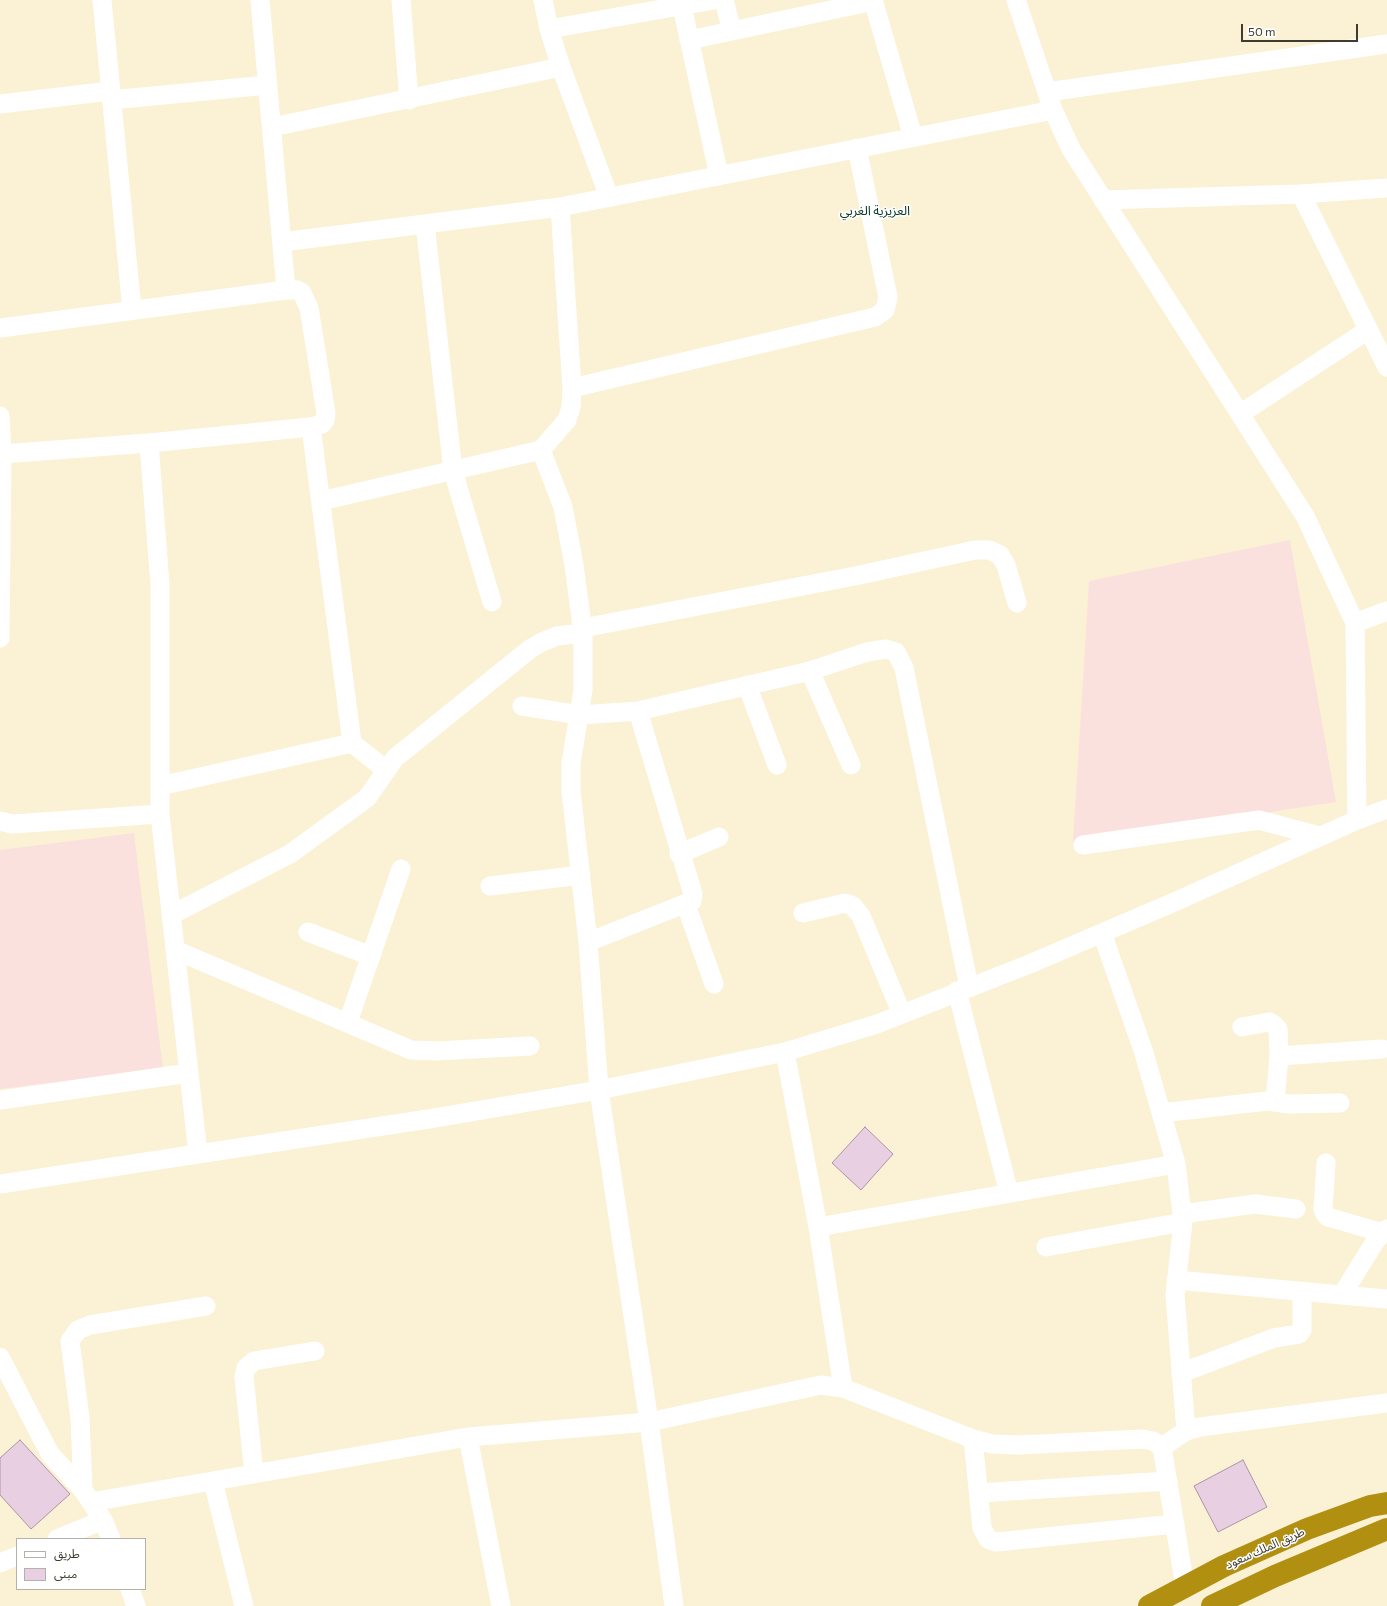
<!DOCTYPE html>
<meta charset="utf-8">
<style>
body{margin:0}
#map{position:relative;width:1387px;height:1606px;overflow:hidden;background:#fbf1d5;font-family:Commissioner,"Noto Sans Arabic",sans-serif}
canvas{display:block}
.legend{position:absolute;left:16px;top:1538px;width:130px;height:52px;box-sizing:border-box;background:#fff;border:1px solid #b2b1ac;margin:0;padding:5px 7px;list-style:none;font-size:12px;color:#3f3b30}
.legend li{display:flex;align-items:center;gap:8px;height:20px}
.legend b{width:20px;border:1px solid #b2b1ac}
.scale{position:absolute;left:1241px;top:24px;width:117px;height:18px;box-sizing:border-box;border:2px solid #3f3b30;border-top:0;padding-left:5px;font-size:12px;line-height:14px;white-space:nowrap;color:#3f3b30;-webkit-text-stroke:3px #fff;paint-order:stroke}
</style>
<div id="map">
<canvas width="1387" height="1606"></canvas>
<ul class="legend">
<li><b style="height:5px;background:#fff"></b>طريق</li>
<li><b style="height:11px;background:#e9cfe2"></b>مبنى</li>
</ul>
<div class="scale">50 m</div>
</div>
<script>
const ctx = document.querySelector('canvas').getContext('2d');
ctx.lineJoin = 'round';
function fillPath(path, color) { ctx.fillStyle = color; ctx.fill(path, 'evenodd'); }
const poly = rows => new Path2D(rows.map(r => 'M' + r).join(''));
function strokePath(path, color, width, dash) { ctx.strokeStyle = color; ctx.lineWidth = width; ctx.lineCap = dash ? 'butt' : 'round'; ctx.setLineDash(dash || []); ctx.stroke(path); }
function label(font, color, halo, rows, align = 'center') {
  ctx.font = font + ' Commissioner,"Noto Sans Arabic",sans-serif'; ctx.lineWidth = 3; ctx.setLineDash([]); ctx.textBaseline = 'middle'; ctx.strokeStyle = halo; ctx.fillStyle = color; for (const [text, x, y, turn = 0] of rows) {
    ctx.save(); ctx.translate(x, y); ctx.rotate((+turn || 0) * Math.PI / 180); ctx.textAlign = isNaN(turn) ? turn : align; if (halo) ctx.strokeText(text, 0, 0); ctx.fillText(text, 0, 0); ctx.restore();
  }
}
const education = poly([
 [1290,540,1336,802,1073,842,1089,581],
 [134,833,163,1069,0,1089,0,850]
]);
const building = poly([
 [865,1127,893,1154,861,1190,832,1163,865,1127],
 [20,1440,70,1494,31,1529,0,1495,0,1458,20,1440],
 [1243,1460,1267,1507,1218,1532,1194,1486,1243,1460]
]);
const minor = poly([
 [102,0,132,310],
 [401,0,409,100],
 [543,0,549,29,561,67,609,197],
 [724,0,732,31],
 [873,0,913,137],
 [1016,0,1053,110,1071,149,1305,516,1355,623,1357,820],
 [682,6,719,176],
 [549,29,714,0],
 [689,40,874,1],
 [1047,92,1387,44],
 [111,100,268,85],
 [0,104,110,91],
 [272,127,561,67],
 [1301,194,1387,367],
 [1103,200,1301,194,1387,188],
 [425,224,453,471,492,602],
 [282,242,560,207,1053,110],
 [286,290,297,290,302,293,309,308,326,413,325,420,322,424,311,427],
 [0,328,286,290,260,0],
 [572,388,875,317,885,310,888,297,857,148],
 [1240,414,1368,330],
 [0,416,2,454,0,638],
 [149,443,160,584,160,814,198,1154],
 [541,450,567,420,571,407,572,388,560,207],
 [2,454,149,443,311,427,352,743,386,770],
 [321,501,541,450,563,507,574,565,583,633,583,690,571,763,571,791,588,942,599,1090,649,1422,674,1606],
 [1355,623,1387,611],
 [583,628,855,576,975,550,989,550,1000,555,1006,565,1017,603],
 [810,671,851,765],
 [747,685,777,765],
 [522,706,580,715,638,711,810,671,867,652,886,649,896,652,904,668,969,987],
 [160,786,352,743],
 [0,821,12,824,160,814],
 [1083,845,1259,820,1319,836],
 [679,854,719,837],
 [490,886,581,875],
 [686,905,714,984],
 [803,913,845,903,853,906,861,916,902,1014],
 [171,915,290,854,367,798,395,758,530,649,542,642,557,636,583,633],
 [308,932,371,956],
 [1102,933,1143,1050,1176,1164,1183,1222,1175,1295,1186,1431],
 [588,942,692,901,693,894,638,711],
 [175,950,411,1050,436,1051,530,1046],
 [957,991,1009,1193],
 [348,1022,401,869],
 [1242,1027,1269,1022,1274,1025,1278,1029,1279,1056],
 [785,1052,818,1227,843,1388],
 [0,1100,189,1073],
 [1275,1102,1279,1056,1382,1049],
 [1161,1113,1268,1101,1289,1104,1340,1103],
 [1326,1163,1323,1209,1325,1214,1328,1217,1383,1233],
 [0,1184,435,1118,599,1090,785,1052,877,1024,1032,963,1179,900,1357,820,1387,809],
 [1182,1214,1255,1204,1296,1209],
 [818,1227,1176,1164],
 [1046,1247,1183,1222],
 [1176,1280,1387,1299],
 [1342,1295,1376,1240,1387,1229],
 [0,1357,50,1454,83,1490,103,1520,111,1539],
 [1181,1373,1274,1338,1299,1334,1302,1330,1302,1292],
 [468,1437,501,1606],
 [973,1439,982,1528,988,1539,996,1542,1175,1524],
 [1162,1447,1186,1431,1200,1427,1387,1403],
 [254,1474,244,1377,246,1368,254,1361,315,1351],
 [213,1481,244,1606],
 [83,1490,80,1418,70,1341,78,1330,90,1325,206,1306],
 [979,1493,1168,1481],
 [91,1502,468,1437,649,1422,821,1385,843,1388,973,1439,992,1444,1019,1445,1142,1439,1153,1441,1162,1447,1185,1587],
 [57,1539,103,1520],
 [0,1563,17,1556],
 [130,1589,136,1606]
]);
const highway = poly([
 [1149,1606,1224,1566,1307,1529,1370,1506,1387,1503],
 [1212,1606,1275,1576,1387,1529]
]);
const streetNames = [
 ["طريق الملك سعود",1265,1548,-24]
];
const neighbourhoodNames = [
 ["العزيزية الغربي",875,211]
];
fillPath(education, '#fbe1dd');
fillPath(building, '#e9cfe2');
strokePath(building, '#ab93a5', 1);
strokePath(minor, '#fff', 19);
strokePath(highway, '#b19011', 22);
label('12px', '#3f3b30', '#fff', streetNames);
label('13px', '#063726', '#fff', neighbourhoodNames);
</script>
